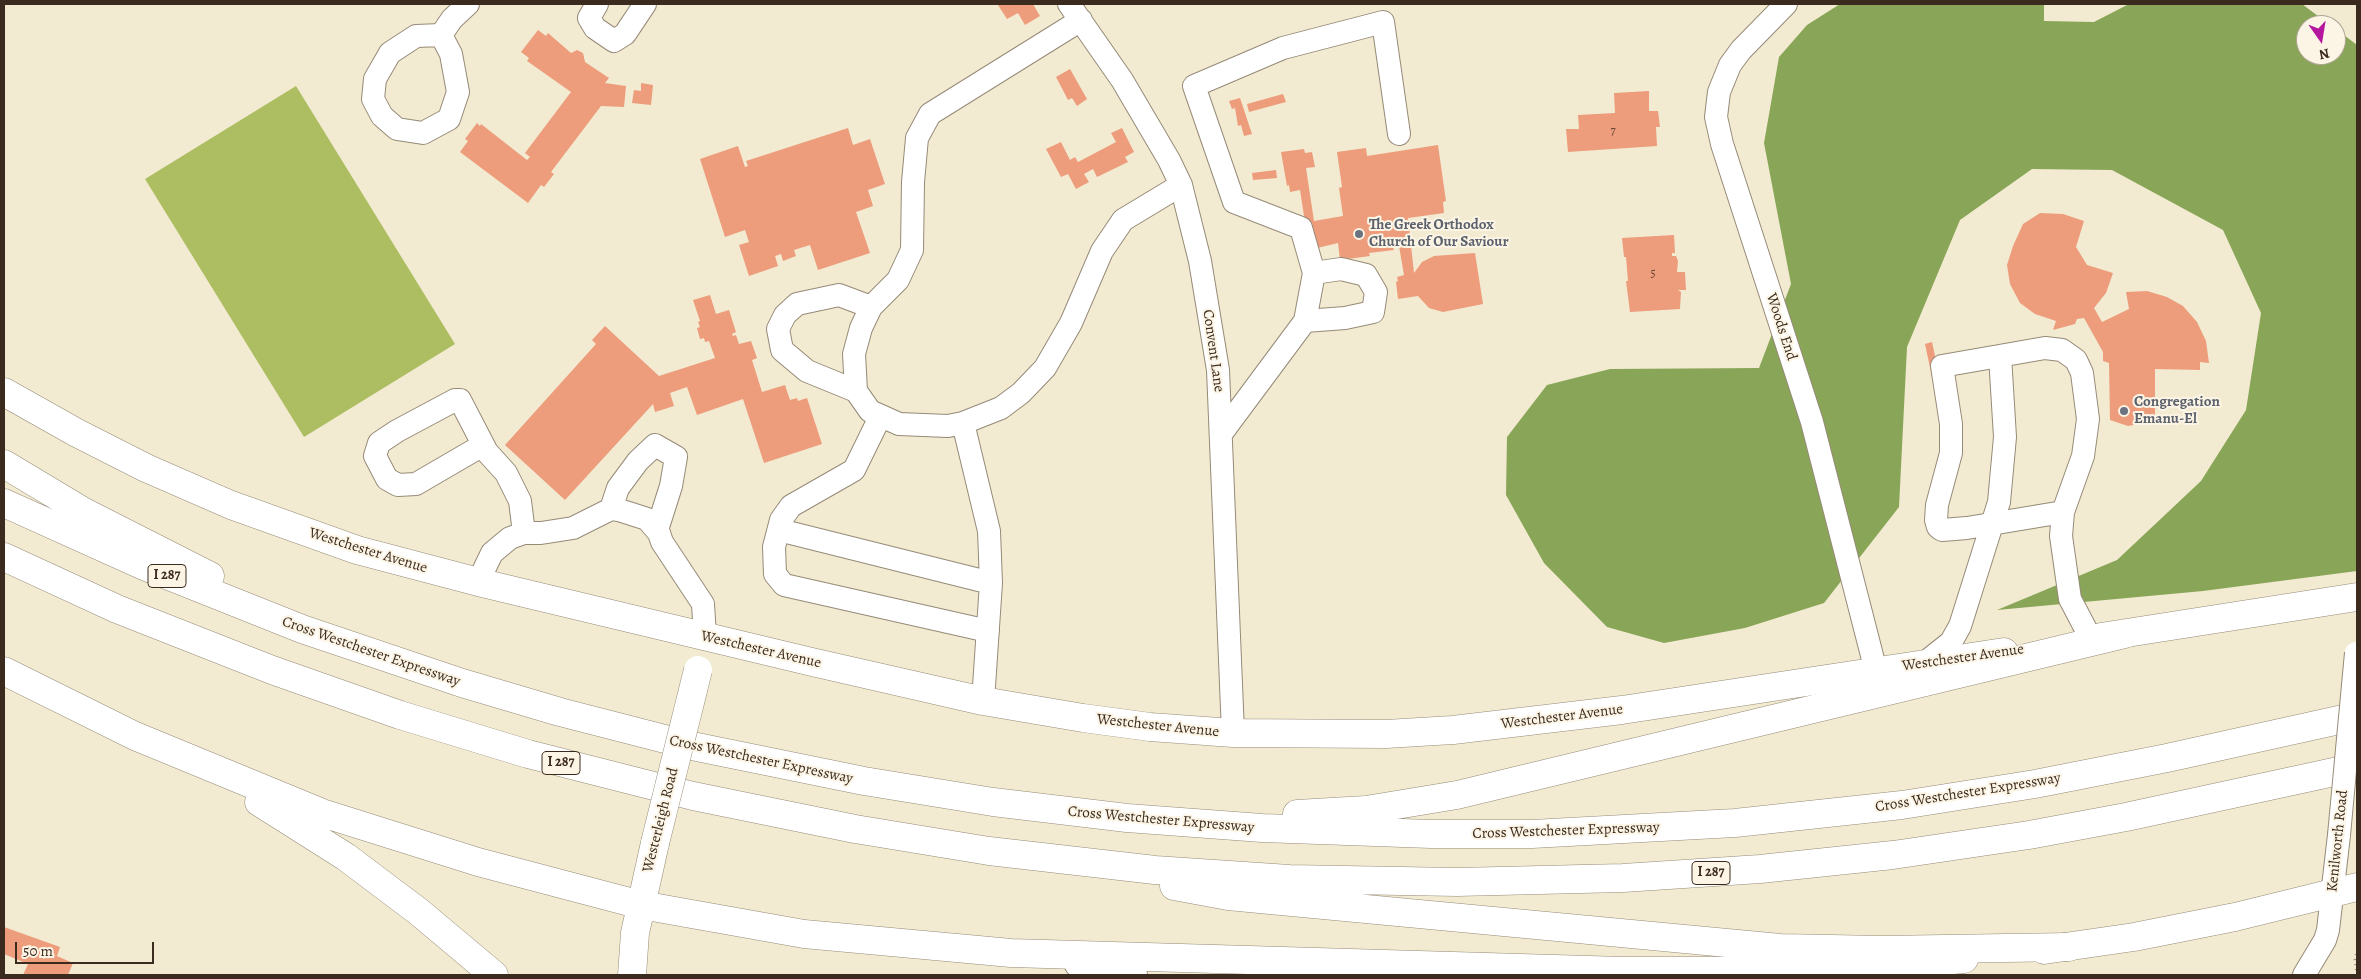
<!DOCTYPE html>
<style>
body{margin:0}
#map{position:relative;width:2361px;height:979px;overflow:hidden;background:#f2ebd1;font-family:Alegreya,serif}
canvas{display:block}
.frame{position:absolute;inset:0;border:5px solid #3b2a1e;pointer-events:none}
.north{position:absolute;left:2296px;top:15px;width:50px;height:50px;box-sizing:border-box;background:#fcf5e5;border:1px solid #afa495;border-radius:50%;rotate:167deg;font-size:14px;font-weight:700;line-height:20px;text-align:center;color:#3b2a1e}
.north::after{content:'';display:block;margin:auto;width:18px;height:22px;background:#b5179e;clip-path:polygon(50% 0,100% 100%,50% 72%,0 100%)}
.scale{position:absolute;left:15px;top:942px;width:139px;height:22px;box-sizing:border-box;border:2px solid #3b2a1e;border-top:0;padding-left:6px;font-size:15px;line-height:18px;white-space:nowrap;color:#3b2a1e;-webkit-text-stroke:4px #fcf5e5;paint-order:stroke}
</style>
<div id="map">
<canvas width="2361" height="979"></canvas>
<div class="frame"></div>
<div class="north">N</div>
<div class="scale">50 m</div>
</div>
<script>
const ctx = document.querySelector('canvas').getContext('2d');
ctx.lineJoin = 'round';
function fillPath(path, color) { ctx.fillStyle = color; ctx.fill(path, 'evenodd'); }
const poly = rows => new Path2D(rows.map(r => 'M' + r).join(''));
function strokePath(path, color, width, dash) { ctx.strokeStyle = color; ctx.lineWidth = width; ctx.lineCap = dash ? 'butt' : 'round'; ctx.setLineDash(dash || []); ctx.stroke(path); }
function label(font, color, halo, rows, align = 'center') {
  ctx.font = font + ' Alegreya,serif'; ctx.lineWidth = 4; ctx.setLineDash([]); ctx.textBaseline = 'middle'; ctx.strokeStyle = halo; ctx.fillStyle = color; for (const [text, x, y, turn = 0] of rows) {
    ctx.save(); ctx.translate(x, y); ctx.rotate((+turn || 0) * Math.PI / 180); ctx.textAlign = isNaN(turn) ? turn : align; if (halo) ctx.strokeText(text, 0, 0); ctx.fillText(text, 0, 0); ctx.restore();
  }
}
const green = poly([
 [296,86,455,344,304,437,145,179]
]);
const forest = poly([
 [1840,4,2044,4,2044,21,2094,22,2129,4,2302,4,2330,25,2306,25,2306,55,2336,55,2336,29,2357,45,2357,571,2203,591,1997,610,2117,560,2201,481,2246,410,2261,313,2223,230,2112,170,2032,169,1960,220,1907,347,1899,507,1824,603,1745,628,1664,643,1607,627,1544,563,1506,495,1507,437,1547,385,1610,369,1759,368,1791,284,1764,143,1779,57,1807,25]
]);
const building = poly([
 [1001,4,1033,4,1040,16,1025,25,1018,13,1007,19,998,5],
 [538,30,546,36,548,33,571,53,577,50,583,53,585,62,609,78,605,83,626,86,624,107,601,106,551,172,554,174,544,187,541,185,528,203,460,152,468,141,465,139,477,123,480,126,481,124,527,160,530,157,525,153,571,92,527,61,529,58,521,52],
 [1070,69,1087,99,1077,106,1072,98,1068,100,1056,77],
 [641,83,653,85,651,105,632,103,634,90,641,91],
 [1649,91,1649,111,1658,111,1660,127,1656,127,1657,146,1568,152,1566,129,1579,129,1578,115,1615,113,1614,93],
 [1283,94,1286,102,1249,112,1247,104],
 [1240,98,1252,134,1244,136,1241,125,1238,126,1235,108,1232,109,1229,101],
 [848,128,853,145,870,139,885,184,868,190,873,206,856,212,870,253,818,270,810,245,794,250,796,256,783,261,781,254,775,256,778,266,749,276,739,245,749,242,745,230,725,237,700,159,738,146,745,167,748,166,746,161],
 [1122,128,1134,152,1125,157,1128,162,1097,177,1093,169,1084,174,1089,182,1076,189,1068,174,1061,177,1046,149,1061,142,1070,160,1075,157,1078,162,1116,142,1111,133],
 [1438,145,1446,201,1443,202,1444,213,1408,218,1414,273,1422,262,1434,256,1475,253,1483,304,1443,312,1429,308,1418,296,1398,299,1396,282,1398,281,1397,277,1404,275,1399,246,1393,247,1394,250,1369,253,1370,256,1340,260,1338,243,1313,249,1308,242,1300,190,1290,192,1289,185,1287,186,1281,152,1304,149,1305,153,1312,152,1315,167,1306,168,1314,221,1343,216,1339,188,1342,187,1337,152,1366,148,1367,156],
 [1276,170,1277,178,1253,180,1252,173],
 [2040,213,2063,214,2084,221,2076,247,2087,265,2113,273,2106,293,2094,308,2102,322,2129,309,2126,292,2147,291,2167,297,2183,306,2197,322,2206,341,2209,363,2200,362,2200,370,2155,369,2155,421,2128,426,2110,420,2109,363,2103,361,2103,352,2084,318,2077,319,2075,324,2053,330,2056,321,2035,314,2020,303,2010,284,2007,265,2013,246,2023,224],
 [1674,235,1675,253,1672,253,1672,256,1676,256,1678,261,1677,272,1685,272,1686,290,1678,290,1681,292,1680,309,1630,312,1626,281,1628,281,1626,257,1624,257,1622,238],
 [710,295,716,314,729,310,736,332,732,334,733,336,736,335,739,344,751,341,757,358,752,360,762,392,785,385,790,400,797,398,798,401,807,398,822,444,764,463,743,399,697,415,687,387,670,393,674,406,655,412,653,404,565,500,505,445,596,344,592,340,605,326,659,376,715,358,709,341,705,342,704,338,700,339,697,328,700,327,698,322,700,321,693,300],
 [1932,342,1939,375,1932,377,1925,344],
 [4,927,60,947,57,956,73,963,68,975,23,975,28,964,4,954]
]);
const path = poly([
 [2357,975,2355,959,2357,952]
]);
const minor = poly([
 [597,4,589,18,595,28,614,41,625,34,645,4],
 [1069,4,1122,80,1169,160,1181,185,1200,261,1218,370,1233,733],
 [1786,4,1741,50,1730,65,1719,92,1716,117,1722,144,1812,422,1876,671],
 [441,35,451,54,458,92,449,119,423,133,397,129,382,116,373,99,375,79,390,53,416,36,441,35],
 [441,35,452,19,468,4],
 [871,307,898,280,912,250,913,182,917,138,930,114,1081,20],
 [1305,321,1345,318,1373,312,1376,292,1366,275,1341,269,1314,273],
 [856,391,854,354,861,328,871,307,839,295,797,304,785,315,778,329,782,350,807,371,856,391,870,411,899,424,948,426,963,423,1001,408,1021,393,1045,368,1071,323,1102,251,1123,220,1181,185],
 [880,417,854,470,791,506,781,520,774,547,775,574,784,585,988,631],
 [963,423,989,531,991,583,983,701],
 [1221,434,1305,321,1314,273,1301,228,1234,202,1194,86,1283,48,1383,22,1399,134],
 [483,445,416,484,398,485,387,479,375,456,379,443,397,431,455,400,460,400,487,452,506,473,520,501,524,533],
 [611,509,618,488,638,461,655,445,676,457,671,486,657,530],
 [2063,512,1967,528,1942,530,1938,527,1936,520,1937,505,1951,453,1951,424,1942,366,2045,348,2062,350,2076,360,2082,373,2088,419,2083,456,2063,512,2061,536,2070,599,2091,639],
 [779,530,991,583],
 [478,582,492,553,510,538,524,533,541,533,573,528,611,509,619,510,647,519,659,533,662,542,703,604,705,636],
 [1922,665,1951,642,1960,626,1999,502,2005,437,2000,356],
 [1076,965,1136,975],
 [2304,975,2325,940,2328,930,2339,835]
]);
const major = poly([
 [4,392,77,433,146,468,231,505,357,550,486,584,812,662,983,701,1083,718,1150,727,1233,733,1386,734,1453,730,1622,710,2004,652],
 [2101,637,2357,597],
 [4,671,135,736,322,813,478,862,641,905,804,934,1011,953,1623,971,1831,971,1964,959],
 [259,802,346,857,419,912,494,975],
 [2044,950,2134,937,2235,917,2357,887],
 [632,975,635,933,655,843]
]);
const highway = poly([
 [4,464,84,512,210,576],
 [4,503,144,566,302,629,462,683,560,712,692,746,864,781,993,802,1127,818,1262,828,1431,834,1532,834,1735,823,1902,805,2035,784,2167,758,2357,716],
 [4,557,117,609,272,670,400,715,528,754,693,796,855,829,989,851,1155,870,1289,879,1457,882,1623,878,1760,869,1893,855,2029,835,2126,817,2357,767],
 [1297,814,1366,810,1457,795,2125,634],
 [1174,886,1228,896,1780,948,1882,950,2069,947]
]);
const minorBridge = poly([
 [2339,835,2356,653]
]);
const majorBridge = poly([
 [655,843,698,670]
]);
const markers = [
 [1359,234,5,"#6b7280"],
 [2124,411,5,"#6b7280"]
];
const numberNames = [
 ["7",1613,131],
 ["5",1653,274]
];
const shields = [
 [167,576,38],
 [561,763,38],
 [1711,873,38]
];
const shieldNames = [
 ["I 287",167,576],
 ["I 287",561,763],
 ["I 287",1711,873]
];
const worshipNames = [
 ["The Greek Orthodox",1369,225],
 ["Church of Our Saviour",1369,242],
 ["Congregation",2134,402],
 ["Emanu-El",2134,419]
];
const streetNames = [
 ["Woods End",1781,327,72],
 ["Convent Lane",1213,351,82],
 ["Westchester Avenue",368,551,17],
 ["Westchester Avenue",761,650,13],
 ["Cross Westchester Expressway",371,652,19],
 ["Westchester Avenue",1963,658,-8],
 ["Westchester Avenue",1562,717,-7],
 ["Westchester Avenue",1158,726,6],
 ["Cross Westchester Expressway",761,760,12],
 ["Cross Westchester Expressway",1968,793,-9],
 ["Westerleigh Road",661,820,-76],
 ["Cross Westchester Expressway",1161,820,5],
 ["Cross Westchester Expressway",1566,831,-2],
 ["Kenilworth Road",2338,841,-84]
];
fillPath(green, '#acbe61');
fillPath(forest, '#89a557');
fillPath(building, '#ed9c7c');
strokePath(minor, '#968a78', 24);
strokePath(major, '#968a78', 29);
strokePath(highway, '#968a78', 29);
strokePath(path, '#968a78', 3, [1, 4]);
strokePath(minor, '#fff', 22);
strokePath(major, '#fff', 28);
strokePath(highway, '#fff', 28);
strokePath(minorBridge, '#968a78', 24, []);
strokePath(majorBridge, '#968a78', 29, []);
strokePath(minorBridge, '#fff', 22);
strokePath(majorBridge, '#fff', 28);
for (const [x, y, r, color] of markers) { const dot = new Path2D(); dot.arc(x, y, r, 0, 2 * Math.PI); ctx.fillStyle = color; ctx.fill(dot); strokePath(dot, '#fcf5e5', 2); }
label('12px', '#684636', null, numberNames);
for (const [x, y, w] of shields) { const box = new Path2D(); box.roundRect(x - w / 2, y - 11.5, w, 23, 4); ctx.fillStyle = '#fcf5e5'; ctx.fill(box); strokePath(box, '#3b2a1e', 1); }
label('bold 14px', '#3b2a1e', null, shieldNames);
label('bold 15px', '#5b616d', '#fcf5e5', worshipNames, 'left');
label('15px', '#3b2a1e', '#fcf5e5', streetNames);
</script>
